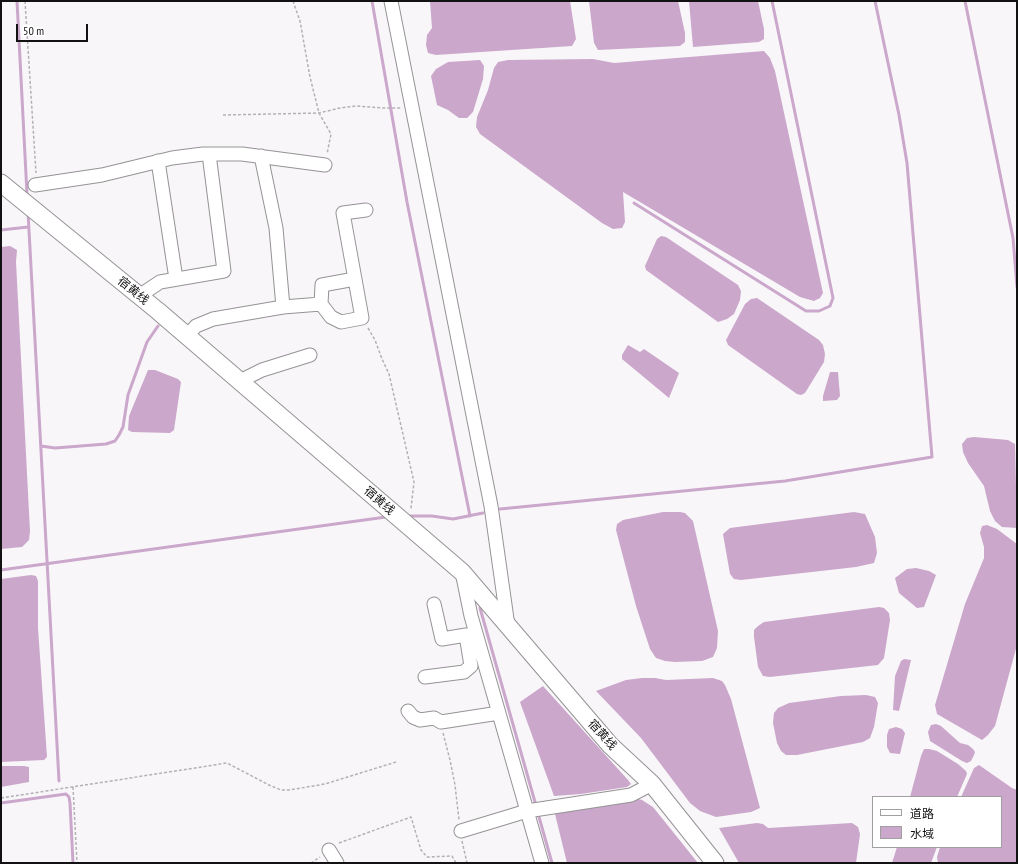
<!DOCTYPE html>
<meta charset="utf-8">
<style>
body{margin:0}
#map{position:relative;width:1018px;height:864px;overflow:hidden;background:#f9f6f9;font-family:"PT Sans Narrow","Noto Sans SC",sans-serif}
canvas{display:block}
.frame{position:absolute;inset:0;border:2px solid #131213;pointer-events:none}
.legend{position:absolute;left:872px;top:796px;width:130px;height:52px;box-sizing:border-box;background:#fff;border:1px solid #a1a0a1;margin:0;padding:5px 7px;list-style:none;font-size:12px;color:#131213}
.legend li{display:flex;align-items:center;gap:8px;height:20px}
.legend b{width:20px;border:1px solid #a1a0a1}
.scale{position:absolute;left:16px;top:24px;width:72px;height:18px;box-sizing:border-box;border:2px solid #131213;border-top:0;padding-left:5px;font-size:12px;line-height:14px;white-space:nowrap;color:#131213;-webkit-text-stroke:3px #fff;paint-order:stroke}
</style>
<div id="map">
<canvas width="1018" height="864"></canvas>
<div class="frame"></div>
<ul class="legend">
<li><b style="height:5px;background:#fff"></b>道路</li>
<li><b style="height:11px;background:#caa7cb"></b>水域</li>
</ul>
<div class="scale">50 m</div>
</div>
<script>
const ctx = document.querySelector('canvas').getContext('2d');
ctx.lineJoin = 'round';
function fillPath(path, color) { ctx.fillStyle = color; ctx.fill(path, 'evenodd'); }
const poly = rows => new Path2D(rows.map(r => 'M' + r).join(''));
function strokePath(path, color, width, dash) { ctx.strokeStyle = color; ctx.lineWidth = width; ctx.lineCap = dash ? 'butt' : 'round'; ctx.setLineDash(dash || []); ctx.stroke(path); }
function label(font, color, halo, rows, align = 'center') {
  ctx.font = font + ' "PT Sans Narrow","Noto Sans SC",sans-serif'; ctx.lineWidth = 3; ctx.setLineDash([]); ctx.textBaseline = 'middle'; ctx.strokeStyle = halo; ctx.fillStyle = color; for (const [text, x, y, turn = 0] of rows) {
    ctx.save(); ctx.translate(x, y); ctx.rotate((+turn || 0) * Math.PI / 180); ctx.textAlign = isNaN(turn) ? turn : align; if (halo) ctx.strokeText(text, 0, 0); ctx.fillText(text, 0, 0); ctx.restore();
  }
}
const water = poly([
 [430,1,570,1,576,39,572,46,436,55,428,53,426,45,427,35,432,28],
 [589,1,678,1,685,33,685,42,680,46,598,50,594,43],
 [689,1,758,1,764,29,764,39,759,42,693,47],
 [764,51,770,58,775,71,823,293,820,298,814,301,800,297,623,192,625,222,622,228,613,229,602,223,480,134,476,127,477,117,488,90,494,68,498,62,508,60,593,59,614,63],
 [480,60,484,66,483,79,473,112,467,118,459,118,448,110,437,105,431,76,436,69,448,62],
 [661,236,666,237,738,285,741,291,740,300,734,314,727,319,718,322,646,270,645,266,657,239],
 [10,246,17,250,16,262,30,531,29,540,22,547,1,549,1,247],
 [757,298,819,340,823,345,825,354,824,362,805,393,801,395,797,394,728,345,726,340,745,304,751,299],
 [628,345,640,352,644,349,679,373,669,398,622,359,622,355],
 [148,370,155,370,178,379,181,382,174,430,170,433,132,432,128,430,129,416],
 [830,372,838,372,840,396,837,400,823,401,823,396],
 [974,437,1008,440,1015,444,1017,528,1002,527,995,521,990,511,984,486,968,463,963,452,962,444,967,438],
 [663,512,680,512,685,513,693,521,718,631,717,648,713,657,702,661,675,662,665,661,656,658,650,649,636,606,616,530,617,524,623,520],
 [854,512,865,514,875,537,877,553,874,563,856,567,741,580,734,579,730,574,723,534,730,528],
 [987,525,997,529,1017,544,1017,645,995,726,988,735,982,740,937,714,935,705,965,604,984,558,984,547,980,533,982,526],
 [916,568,929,571,936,575,924,607,917,608,899,593,895,578,907,569],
 [31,575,36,576,38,581,38,628,47,757,44,760,1,762,1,579],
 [879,607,884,608,889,613,890,620,884,658,878,665,770,677,763,676,758,667,754,637,754,630,758,626,764,622],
 [904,659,911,660,899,711,893,710,895,676,901,661],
 [642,678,655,678,666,680,713,678,722,681,725,685,731,699,760,808,751,812,716,817,700,811,690,803,641,738,596,691,626,680],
 [543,686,628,780,631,784,627,787,581,794,554,796,520,702],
 [866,695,875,697,878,703,874,727,870,738,863,742,797,755,786,755,781,751,777,743,773,723,774,713,778,708,789,703,841,696],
 [936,724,941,726,960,743,968,745,973,749,975,752,974,755,971,761,967,763,962,761,930,741,928,732,931,725],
 [896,727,902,729,905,733,900,754,890,753,887,747,887,735,889,729],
 [924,749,929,749,937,751,958,764,966,771,967,774,957,797,910,797,921,756],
 [979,765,1012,788,1017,790,1017,863,938,863,937,857,940,847,1001,847,1001,797,961,797,974,768],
 [1,766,24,766,29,767,29,782,1,787],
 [635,798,642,800,653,807,698,863,567,863,554,810],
 [757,823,763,824,768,828,852,823,858,827,860,834,856,863,739,863,719,828],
 [897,847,937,847,931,863,892,863]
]);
const stream = poly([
 [17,1,27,194],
 [372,1,407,202,470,516],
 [965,1,1013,238,1017,287],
 [634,203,806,311,819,311,830,306,833,298,772,1],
 [28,212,59,781],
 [1,230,28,227],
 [41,446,55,448,106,444,115,441,119,435,123,427,128,395,147,342,158,326],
 [500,509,785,481,932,457,907,163,899,115,875,1],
 [409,516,432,516,453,519,483,513],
 [1,570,386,517],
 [480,608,535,802],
 [1,803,66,794,69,797,70,803,73,863],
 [539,817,552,863]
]);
const path = poly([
 [25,1,36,173],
 [293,1,300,21,310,77,319,113,331,134,327,154],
 [223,115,319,113,340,108,356,106,383,108,401,108],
 [368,328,375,340,382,359,389,374,414,482,411,508,409,509],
 [443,733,450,760,455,785,459,820],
 [73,787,77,863],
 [1,798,227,763,269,785,281,790,289,790,325,784,396,762],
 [462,841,467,863],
 [339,843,411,817,421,850,427,857,452,856,456,863],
 [311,863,320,857]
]);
const minor = poly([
 [391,1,491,506,508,626],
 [261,156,276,228,283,307],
 [158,161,176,279],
 [35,185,102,175,172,158,203,154,242,154,325,165],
 [139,296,160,282,224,271,209,154],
 [321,304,322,285,355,279],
 [187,336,196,326,213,319,283,307,321,304,331,317,341,322,362,318,343,213,366,210],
 [240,381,262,370,310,355],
 [462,572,471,616,542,863],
 [434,604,442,639,466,635,474,635],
 [425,677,464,672,471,666,466,635],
 [408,711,413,717,420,720,434,718,441,722,499,713],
 [461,831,527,811,631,795,652,784],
 [329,850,337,863]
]);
const major = poly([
 [1,183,158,311,462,572,610,745,652,784,715,863]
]);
const streetNames = [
 ["宿黄线",133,291,39],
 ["宿黄线",379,501,41],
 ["宿黄线",602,735,48]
];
fillPath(water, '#caa7cb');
strokePath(stream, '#caa7cb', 3);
strokePath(minor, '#959395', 15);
strokePath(major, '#959395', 19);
strokePath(path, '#b3b1b3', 1.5, [3, 2]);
strokePath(minor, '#fff', 13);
strokePath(major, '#fff', 17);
label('12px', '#131213', '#fff', streetNames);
</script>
